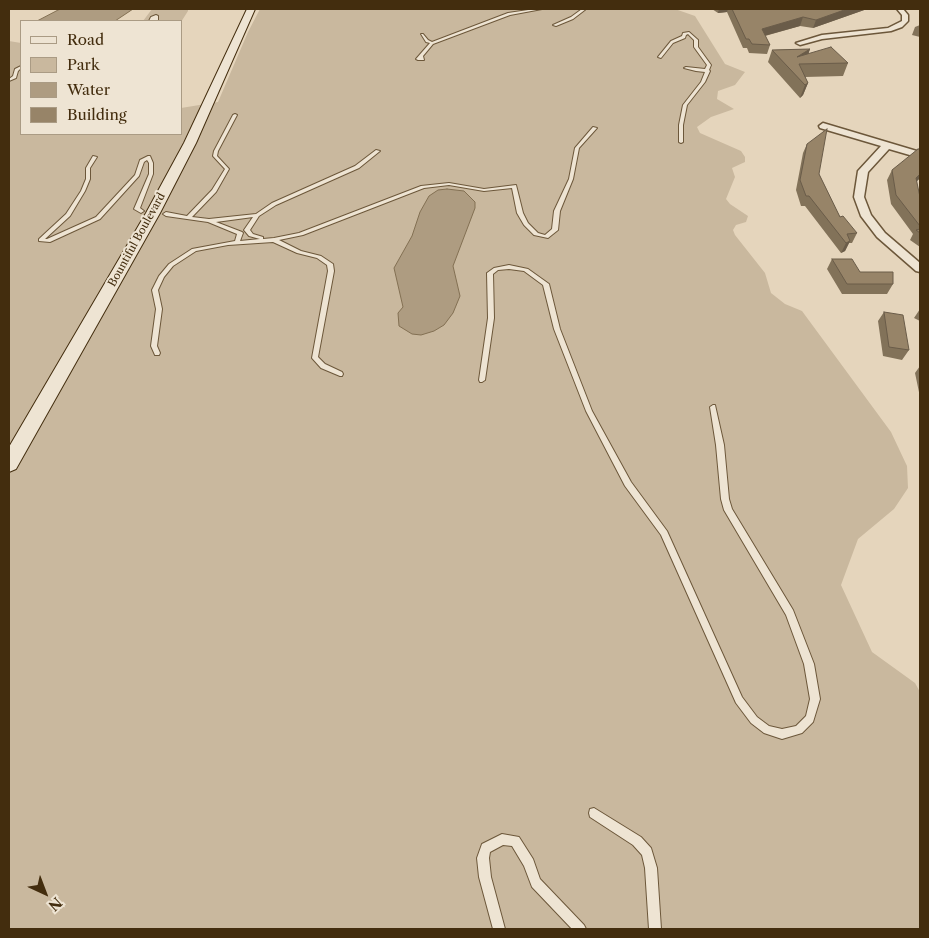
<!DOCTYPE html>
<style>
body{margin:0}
#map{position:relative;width:929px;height:938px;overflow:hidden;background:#e5d5bc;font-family:"Libre Caslon Text",serif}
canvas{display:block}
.frame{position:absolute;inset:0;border:10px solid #432d0e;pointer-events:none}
.legend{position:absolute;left:20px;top:20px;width:162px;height:115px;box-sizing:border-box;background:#eee4d3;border:1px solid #aa9b84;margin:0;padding:6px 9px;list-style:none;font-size:15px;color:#432d0e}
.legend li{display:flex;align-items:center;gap:10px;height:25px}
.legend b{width:25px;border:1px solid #aa9b84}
.north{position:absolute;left:20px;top:868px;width:50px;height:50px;-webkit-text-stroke:4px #eee4d3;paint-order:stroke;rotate:137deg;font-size:14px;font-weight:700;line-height:20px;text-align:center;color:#432d0e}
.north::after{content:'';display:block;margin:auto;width:18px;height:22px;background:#432d0e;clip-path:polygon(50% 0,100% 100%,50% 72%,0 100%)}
</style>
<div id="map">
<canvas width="929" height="938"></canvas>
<div class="frame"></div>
<ul class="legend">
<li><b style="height:6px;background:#eee4d3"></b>Road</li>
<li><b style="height:14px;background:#c9b89e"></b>Park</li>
<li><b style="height:14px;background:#ae9c81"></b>Water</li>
<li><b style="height:14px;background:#978468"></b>Building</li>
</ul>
<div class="north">N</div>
</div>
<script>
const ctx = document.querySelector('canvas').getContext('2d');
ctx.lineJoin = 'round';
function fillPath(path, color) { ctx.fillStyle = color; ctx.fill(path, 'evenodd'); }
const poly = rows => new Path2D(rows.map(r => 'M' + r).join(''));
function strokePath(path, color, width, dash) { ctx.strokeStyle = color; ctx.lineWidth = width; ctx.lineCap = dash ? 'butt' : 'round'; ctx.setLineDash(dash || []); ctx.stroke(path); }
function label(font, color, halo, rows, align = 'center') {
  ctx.font = font + ' "Libre Caslon Text",serif'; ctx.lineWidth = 4; ctx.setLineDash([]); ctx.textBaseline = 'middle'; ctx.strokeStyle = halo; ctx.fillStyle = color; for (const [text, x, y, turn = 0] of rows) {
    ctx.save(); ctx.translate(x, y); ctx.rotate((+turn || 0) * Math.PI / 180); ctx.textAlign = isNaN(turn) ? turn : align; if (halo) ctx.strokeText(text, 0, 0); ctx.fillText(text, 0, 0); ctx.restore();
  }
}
const green = poly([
 [152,9,188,9,188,11,181,22,143,21],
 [260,9,675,9,695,16,725,64,745,72,735,85,718,91,717,99,734,109,711,117,697,127,700,133,741,151,745,157,745,162,732,168,735,177,726,199,730,204,748,216,746,222,736,225,733,230,735,235,765,273,771,293,785,304,802,311,891,432,907,466,908,488,894,509,858,539,841,585,872,652,915,683,920,692,920,929,9,929,9,41,21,43,21,134,181,134,181,108,218,102,248,32]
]);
const water = poly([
 [60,9,133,9,115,21,37,21,60,9],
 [447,189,464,191,475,202,475,208,453,266,460,296,453,313,444,325,434,331,421,335,412,334,399,326,398,313,403,307,394,268,412,236,420,212,429,196,438,190,447,189]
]);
const lane = poly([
 [535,9,542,9,510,15,433,44,423,56,424,60,418,60,416,59,430,43,426,42,421,34,423,34,428,40,432,42,508,13,535,9],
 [582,9,586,9,573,19,556,26,553,25,571,17,582,9],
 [156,15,158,16,158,20,149,21,151,17,156,15],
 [689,32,698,40,698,47,711,65,709,70,710,71,705,82,687,105,683,125,683,142,681,143,679,142,679,125,683,105,701,82,705,72,696,71,684,68,686,67,705,69,707,65,694,47,694,40,688,34,686,35,685,38,673,43,661,58,658,57,671,41,682,36,683,33,689,32],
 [21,66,21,68,18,71,16,78,9,81,9,79,13,76,15,69,21,66],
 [235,114,237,115,218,151,217,156,229,169,216,192,192,217,209,219,256,214,272,203,355,166,376,150,380,151,359,168,276,205,259,216,250,230,253,234,263,237,263,239,274,238,299,233,421,186,449,183,484,189,516,185,523,213,528,223,538,233,545,235,552,229,554,211,569,179,575,148,593,127,597,128,579,148,573,179,560,211,558,230,548,238,534,235,524,225,517,213,512,188,484,191,449,185,424,188,303,235,279,240,301,251,321,256,333,264,334,271,318,357,325,364,342,372,343,374,342,376,340,376,321,368,312,358,328,271,327,265,317,258,297,253,273,242,228,245,196,251,173,266,164,277,158,290,162,309,157,346,160,353,159,355,155,355,151,346,156,309,152,290,159,276,169,264,192,249,235,241,237,234,208,222,166,216,163,214,166,212,187,216,212,190,225,169,213,156,214,151,233,115,235,114],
 [253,217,244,230,249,236,260,239,240,241,243,233,242,232,216,222,253,217],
 [93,156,97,157,90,168,90,179,85,191,70,216,45,239,47,239,96,217,135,175,140,160,148,156,150,156,153,163,153,174,140,208,144,211,141,213,134,209,149,174,149,163,147,160,144,162,139,176,100,219,50,242,39,241,39,239,66,214,81,191,86,179,86,168,93,156],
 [509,265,528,269,549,284,560,329,592,411,631,482,667,531,742,697,757,717,769,726,782,729,796,726,806,716,810,699,804,664,786,615,724,510,721,499,716,445,710,407,713,405,715,405,724,445,729,499,732,509,793,610,814,664,820,699,813,722,802,733,782,739,764,733,751,723,736,703,661,535,625,486,586,411,554,329,543,285,524,271,509,269,498,270,493,274,494,318,485,380,482,382,480,382,479,380,488,318,487,273,494,268,509,265],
 [594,808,641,837,651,848,657,868,661,929,649,929,645,868,642,855,633,845,590,817,589,813,590,809,594,808],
 [502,834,519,837,533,859,540,879,584,925,586,929,572,929,532,887,524,866,512,846,503,845,490,852,489,858,491,877,505,929,493,929,479,877,477,858,482,844,502,834]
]);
const street = poly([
 [897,9,903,9,908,15,908,21,902,27,891,31,822,39,800,45,796,43,822,35,888,28,902,21,902,15,897,9],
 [823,123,920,152,920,158,889,149,868,172,864,197,871,215,885,233,920,263,920,272,916,271,877,237,861,216,854,197,858,171,881,146,820,128,819,126,823,123]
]);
const secondary = poly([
 [247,9,255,9,196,143,160,213,16,469,9,472,9,447,146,213,184,143,247,9]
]);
const wall = poly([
 [712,9,867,9,813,28,800,26,765,36,770,45,767,54,749,53,747,48,743,48,727,12,718,13],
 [920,25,920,37,912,35,915,27],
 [810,49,808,54,848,63,843,76,805,77,808,83,803,95,800,98,768,62,772,50],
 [807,144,819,174,840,217,857,233,852,243,849,243,845,251,841,253,805,206,801,206,796,190,803,153],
 [920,149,920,178,916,182,920,197,920,247,910,240,913,234,891,204,887,180,892,170],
 [832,259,860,272,893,284,887,294,842,294,827,269],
 [920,309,920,321,914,318],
 [884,312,909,350,902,360,883,356,878,321],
 [920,366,920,397,915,373]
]);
const shadedWall = poly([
 [719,9,728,9,727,12,718,13],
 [847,9,867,9,813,28,816,20],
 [803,17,800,26,760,37,762,29],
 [810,49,806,61,799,64,797,57],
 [808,83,803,95,800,98,805,85],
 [920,174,920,178,910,188,916,178],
 [850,241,845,251,841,253,846,243]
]);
const building = poly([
 [732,9,847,9,816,20,803,17,762,29,770,45,752,44,749,39,746,39,732,9],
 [831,47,848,63,799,64,808,83,805,85,772,50,810,49,797,57,831,47],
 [827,129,819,174,840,217,843,216,857,233,847,234,850,241,846,243,809,196,806,196,800,180,807,144,827,129],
 [918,149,920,149,920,174,916,178,920,197,920,226,896,195,892,170,918,149],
 [920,229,920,233,916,230,920,229],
 [832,259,852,259,860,272,893,272,893,284,847,284,832,259],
 [884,312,903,315,909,350,889,347,884,312]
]);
const farStreetnames = [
 ["Bountiful Boulevard",137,240,-61]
];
fillPath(green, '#c9b89e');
fillPath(water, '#ae9c81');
strokePath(water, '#837053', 1);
strokePath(lane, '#6c573a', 2);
strokePath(street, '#6c573a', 3);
strokePath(secondary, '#432d0e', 2);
fillPath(lane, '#eee4d3');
fillPath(street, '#eee4d3');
fillPath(secondary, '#eee4d3');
fillPath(wall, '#827259');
fillPath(shadedWall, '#6a5c49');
fillPath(building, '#978468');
strokePath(building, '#6a5c49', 1);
label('11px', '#432d0e', '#eee4d3', farStreetnames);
</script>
